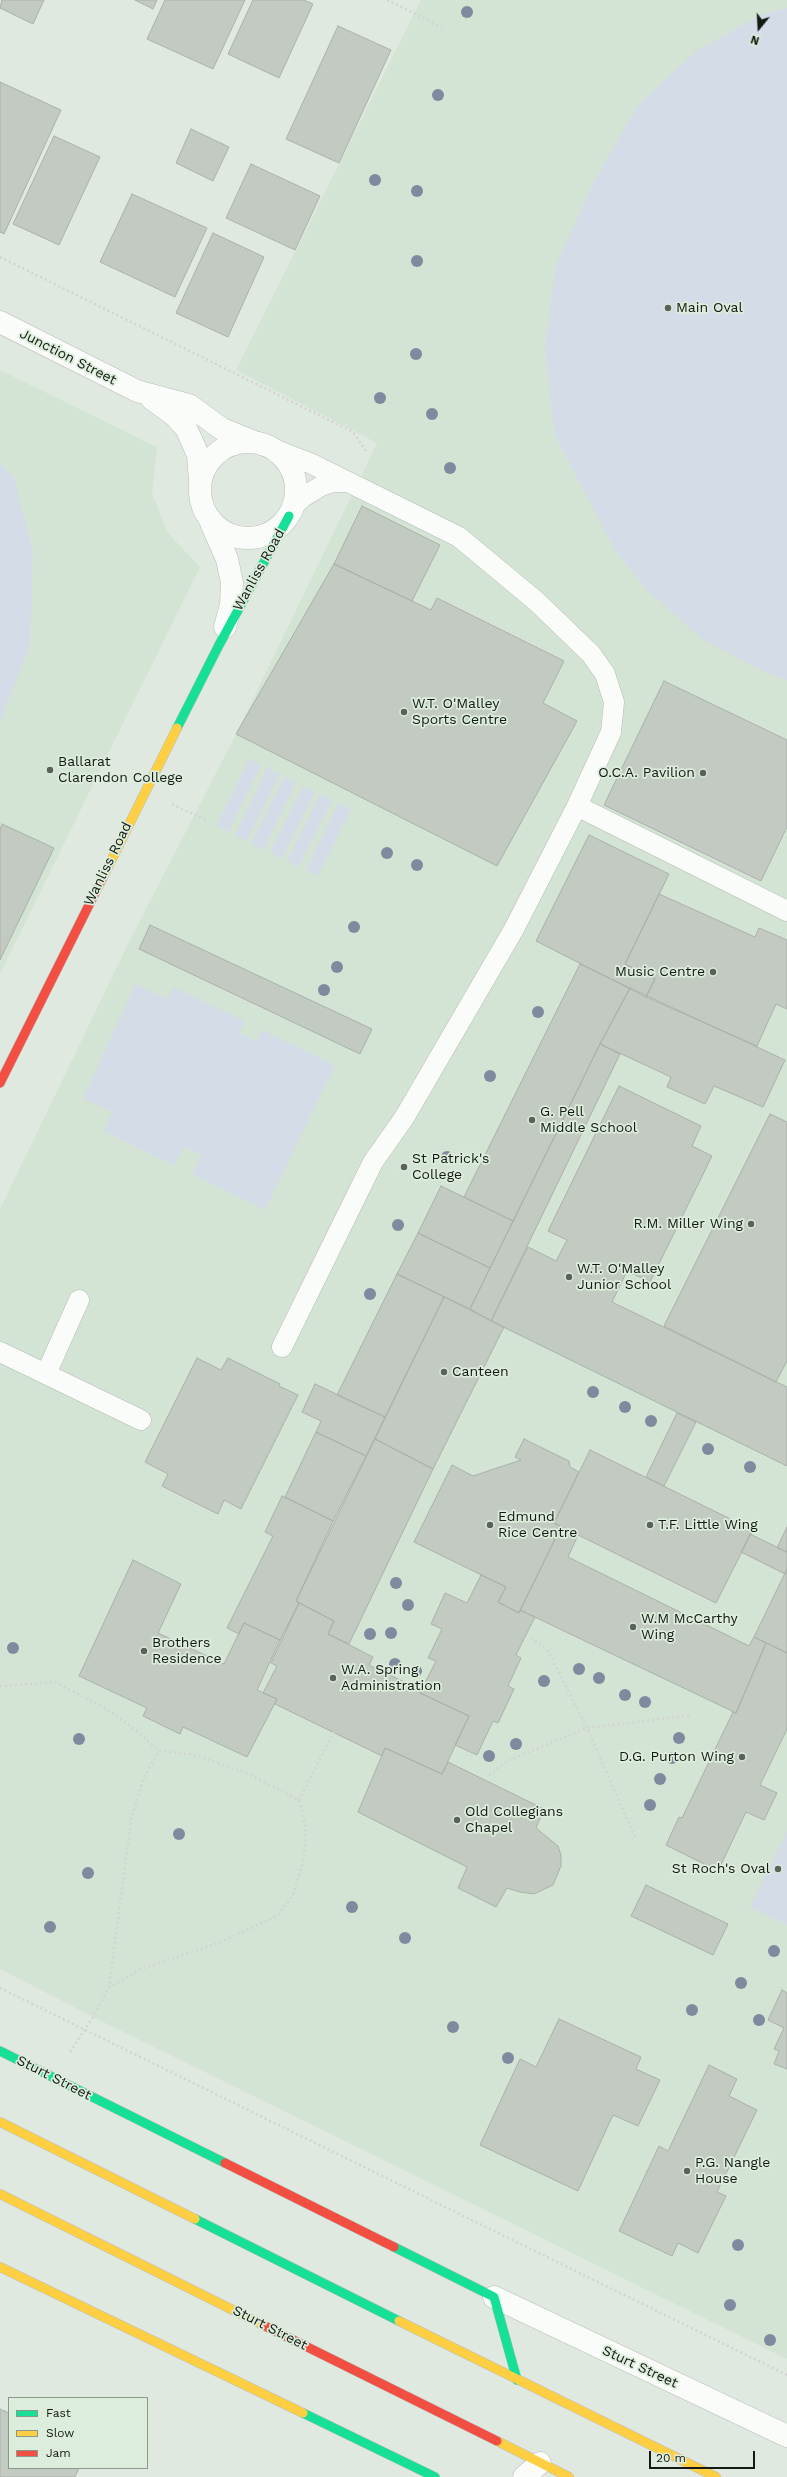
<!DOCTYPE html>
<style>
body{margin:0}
#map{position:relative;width:787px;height:2477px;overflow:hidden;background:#e0e9e0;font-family:"Work Sans",sans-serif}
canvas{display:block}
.legend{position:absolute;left:8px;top:2397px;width:140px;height:72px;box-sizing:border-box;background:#ddeddc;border:1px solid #8c988c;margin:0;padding:5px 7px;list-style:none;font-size:12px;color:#131913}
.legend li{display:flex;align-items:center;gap:8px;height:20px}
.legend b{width:20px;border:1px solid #8c988c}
.north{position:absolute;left:739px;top:8px;width:40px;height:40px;-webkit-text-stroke:3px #ddeddc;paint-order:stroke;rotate:198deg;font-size:11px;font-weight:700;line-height:16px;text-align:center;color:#131913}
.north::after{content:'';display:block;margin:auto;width:14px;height:18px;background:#131913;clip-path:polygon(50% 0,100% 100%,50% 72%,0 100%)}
.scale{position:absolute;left:649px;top:2451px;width:106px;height:18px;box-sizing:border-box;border:2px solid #131913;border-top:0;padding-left:5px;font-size:12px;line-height:14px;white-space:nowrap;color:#131913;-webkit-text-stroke:3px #ddeddc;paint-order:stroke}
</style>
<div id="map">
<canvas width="787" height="2477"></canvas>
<ul class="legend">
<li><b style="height:5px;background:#16e098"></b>Fast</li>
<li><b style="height:5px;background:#ffcf43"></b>Slow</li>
<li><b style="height:5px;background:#f24e42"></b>Jam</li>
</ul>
<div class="north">N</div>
<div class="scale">20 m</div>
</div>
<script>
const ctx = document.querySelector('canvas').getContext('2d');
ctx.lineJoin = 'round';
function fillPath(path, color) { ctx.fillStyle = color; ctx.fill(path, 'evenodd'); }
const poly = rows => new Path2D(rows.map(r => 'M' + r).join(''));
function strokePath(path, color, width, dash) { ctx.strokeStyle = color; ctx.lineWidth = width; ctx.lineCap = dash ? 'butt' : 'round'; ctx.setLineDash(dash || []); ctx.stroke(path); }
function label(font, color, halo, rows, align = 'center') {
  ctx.font = font + ' "Work Sans",sans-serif'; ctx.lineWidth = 3.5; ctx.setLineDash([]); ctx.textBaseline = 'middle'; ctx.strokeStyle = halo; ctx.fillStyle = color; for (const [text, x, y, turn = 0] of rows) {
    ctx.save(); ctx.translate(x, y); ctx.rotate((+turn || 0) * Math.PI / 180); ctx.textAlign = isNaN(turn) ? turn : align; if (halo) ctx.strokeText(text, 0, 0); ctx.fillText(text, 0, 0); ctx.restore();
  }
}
const built = poly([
 [421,0,787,0,787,2359,93,2017,0,1969,0,1209,128,944,236,734,377,443,236,370],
 [0,370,157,447,152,493,168,533,200,567,0,974]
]);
const green = poly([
 [787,8,787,680,776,677,703,640,648,591,616,552,554,434,545,347,555,268,593,183,637,106,696,51,761,15],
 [0,463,14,478,33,551,30,645,0,723],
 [249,759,261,765,228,832,216,826],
 [267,768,280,774,247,841,235,835],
 [284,777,296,783,263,850,251,843],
 [303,786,315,792,282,859,270,852],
 [320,794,332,800,299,867,287,861],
 [338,803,351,809,318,876,306,870],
 [135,984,167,999,173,987,245,1021,239,1033,257,1041,262,1030,335,1065,265,1210,192,1174,202,1155,184,1147,174,1166,103,1131,112,1112,83,1099],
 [787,1831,787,1925,750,1907]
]);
const building = poly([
 [2,0,44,0,33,24,0,8,2,0],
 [135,0,157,0,153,9,135,0],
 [165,0,245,0,213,69,147,39,165,0],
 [253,0,304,0,313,4,279,78,228,54,253,0],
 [338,26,391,50,339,163,286,139,338,26],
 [0,82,61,110,4,234,0,232,0,82],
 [191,129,229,147,213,181,176,163,191,129],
 [54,136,100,157,59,245,13,224,54,136],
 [251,164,320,196,295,250,226,218,251,164],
 [132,194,207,228,175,297,100,262,132,194],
 [213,233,264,257,228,337,176,313,213,233],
 [362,506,440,545,412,601,334,564,362,506],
 [334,564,431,610,437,598,564,661,543,703,577,721,497,866,236,734,334,564],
 [664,681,787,740,787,827,761,881,604,805,664,681],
 [2,824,54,848,0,960,0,830,2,824],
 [589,835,669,874,625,964,655,979,646,997,536,941,589,835],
 [659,894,755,937,759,928,787,940,787,1009,776,1004,757,1046,646,997,655,979,625,964,659,894],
 [150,925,372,1029,360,1054,139,949,150,925],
 [580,964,630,988,600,1044,513,1221,464,1197,580,964],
 [630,988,785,1060,763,1107,714,1086,705,1104,667,1087,671,1077,600,1044,630,988],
 [600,1044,620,1054,491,1321,470,1309,600,1044],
 [619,1086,701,1126,692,1146,712,1156,650,1282,627,1271,612,1302,787,1387,787,1466,491,1321,528,1247,556,1261,567,1240,548,1231,619,1086],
 [770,1114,787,1122,787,1361,776,1382,664,1326,770,1114],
 [441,1186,513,1221,490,1268,418,1233,441,1186],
 [418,1233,490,1268,470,1309,397,1274,418,1233],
 [397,1274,444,1297,385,1417,337,1395,397,1274],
 [444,1297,504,1327,433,1469,375,1439,444,1297],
 [197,1358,221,1370,228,1358,280,1384,279,1386,298,1395,241,1509,224,1500,218,1514,162,1486,168,1474,145,1462,197,1358],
 [315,1384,385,1417,366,1456,316,1432,321,1421,302,1412,315,1384],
 [677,1413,696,1422,664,1486,646,1477,677,1413],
 [316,1432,366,1456,333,1521,285,1497,316,1432],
 [375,1439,433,1469,349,1644,328,1634,334,1621,296,1601,375,1439],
 [524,1439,569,1461,570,1467,579,1472,554,1523,561,1527,519,1613,498,1602,506,1587,414,1542,452,1465,473,1476,521,1460,515,1457,524,1439],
 [590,1450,753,1530,716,1603,554,1523,590,1450],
 [282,1496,333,1521,296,1601,299,1603,280,1640,244,1623,239,1634,227,1628,273,1536,265,1532,282,1496],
 [561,1527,578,1535,568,1557,749,1646,754,1637,766,1643,736,1713,520,1610,561,1527],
 [787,1527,787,1552,777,1548,787,1527],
 [750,1534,787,1552,787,1569,785,1574,741,1552,750,1534],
 [133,1560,181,1584,158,1633,224,1664,244,1623,280,1640,257,1690,277,1699,247,1757,183,1727,180,1734,143,1716,147,1708,79,1676,133,1560],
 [787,1569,787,1653,754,1637,787,1569],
 [481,1575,506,1587,498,1602,519,1613,520,1610,535,1617,516,1655,521,1658,508,1686,514,1689,498,1723,493,1721,477,1755,455,1745,469,1716,420,1693,436,1661,428,1658,442,1629,431,1624,445,1593,467,1603,481,1575],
 [299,1603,334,1621,328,1634,373,1657,369,1665,421,1690,420,1693,469,1716,442,1774,385,1748,382,1756,275,1704,277,1699,263,1693,277,1666,271,1663,299,1603],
 [766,1643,787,1653,787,1729,760,1785,777,1793,764,1820,746,1812,718,1871,666,1845,679,1817,682,1818,733,1712,736,1713,766,1643],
 [385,1748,442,1774,448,1762,544,1809,536,1828,558,1846,561,1855,561,1866,553,1885,534,1894,520,1892,507,1888,496,1907,458,1888,467,1867,358,1812,385,1748],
 [646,1885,728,1924,713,1955,631,1916,646,1885],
 [782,1990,787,1993,787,2069,774,2064,779,2051,774,2049,784,2028,768,2020,782,1990],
 [559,2019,641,2057,636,2069,660,2080,638,2126,613,2115,578,2191,480,2145,520,2059,536,2067,559,2019],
 [709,2065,737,2079,729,2096,757,2110,717,2192,726,2196,698,2253,678,2243,672,2256,619,2231,659,2146,668,2151,709,2065],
 [0,2409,9,2413,9,2468,79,2468,75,2477,0,2477,0,2409]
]);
const path = poly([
 [387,0,442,27],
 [0,257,353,432,366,451],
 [172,804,208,821],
 [531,1638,548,1651,587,1728,636,1840],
 [0,1686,55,1682,107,1709,138,1732,159,1751],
 [489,1775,507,1761,587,1728,692,1715],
 [299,1800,334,1732],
 [0,1988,787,2375],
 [70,2052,93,2017,109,1988,141,1969,221,1942,277,1916,293,1895,304,1858,306,1827,299,1800,248,1774,196,1755,159,1751,144,1777,131,1820,109,1988]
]);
const lane = poly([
 [266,446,312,464,459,537,536,601,591,654,605,674,614,702,611,732,577,806,514,929,404,1118,373,1162,282,1347],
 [292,507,303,497,321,486,333,482,348,482],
 [577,806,787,911],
 [0,1352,141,1420],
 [46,1374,79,1300]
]);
const street = poly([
 [0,322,137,391,189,405,222,429,254,442],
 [152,399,174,415,186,428,198,455,200,481],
 '200 490a48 48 0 1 1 96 0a48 48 0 1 1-96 0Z',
 [211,523,227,559,232,583,231,605,225,627],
 [494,2297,787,2436],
 [524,2477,540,2463]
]);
const fast = poly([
 [177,728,219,645,289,516],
 [0,2051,225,2163],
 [195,2219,399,2321],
 [394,2247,494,2297,517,2380],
 [303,2413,435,2477]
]);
const slow = poly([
 [104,875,177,728],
 [0,2122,195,2219],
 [0,2194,267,2327],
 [0,2267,303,2413],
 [399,2321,716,2477],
 [497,2441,569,2477]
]);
const jam = poly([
 [0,1083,104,875],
 [225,2163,394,2247],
 [267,2327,497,2441]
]);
const trees = [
 [467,12],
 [438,95],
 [375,180],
 [417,191],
 [417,261],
 [416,354],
 [380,398],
 [432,414],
 [450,468],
 [387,853],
 [417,865],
 [354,927],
 [337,967],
 [324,990],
 [538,1012],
 [490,1076],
 [447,1157],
 [398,1225],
 [370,1294],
 [593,1392],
 [625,1407],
 [651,1421],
 [708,1449],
 [750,1467],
 [396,1583],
 [408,1605],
 [391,1633],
 [370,1634],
 [13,1648],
 [395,1664],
 [579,1669],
 [416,1671],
 [599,1678],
 [544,1681],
 [625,1695],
 [645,1702],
 [679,1738],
 [79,1739],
 [516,1744],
 [489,1756],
 [672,1758],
 [660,1779],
 [650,1805],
 [179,1834],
 [88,1873],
 [352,1907],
 [50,1927],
 [405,1938],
 [774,1951],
 [741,1983],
 [692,2010],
 [759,2020],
 [453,2027],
 [508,2058],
 [738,2245],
 [730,2305],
 [770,2340]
];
const markers = [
 [668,308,4,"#5b625b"],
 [404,712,4,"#5b625b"],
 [50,770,4,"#5b625b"],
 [703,773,4,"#5b625b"],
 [713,972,4,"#5b625b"],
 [532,1120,4,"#5b625b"],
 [404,1167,4,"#5b625b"],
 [751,1224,4,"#5b625b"],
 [569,1277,4,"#5b625b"],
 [444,1372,4,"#5b625b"],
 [490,1525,4,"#5b625b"],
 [650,1525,4,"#5b625b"],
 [633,1627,4,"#5b625b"],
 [144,1651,4,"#5b625b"],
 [333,1678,4,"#5b625b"],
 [742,1757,4,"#5b625b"],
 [457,1820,4,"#5b625b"],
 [778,1869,4,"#5b625b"],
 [687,2171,4,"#5b625b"]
];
const poiNames = [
 ["Main Oval",676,308],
 ["W.T. O'Malley",412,704],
 ["Sports Centre",412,720],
 ["Ballarat",58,762],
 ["Clarendon College",58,778],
 ["O.C.A. Pavilion",695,773,"right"],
 ["Music Centre",705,972,"right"],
 ["G. Pell",540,1112],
 ["Middle School",540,1128],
 ["St Patrick's",412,1159],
 ["College",412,1175],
 ["R.M. Miller Wing",743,1224,"right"],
 ["W.T. O'Malley",577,1269],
 ["Junior School",577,1285],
 ["Canteen",452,1372],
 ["Edmund",498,1517],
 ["Rice Centre",498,1533],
 ["T.F. Little Wing",658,1525],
 ["W.M McCarthy",641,1619],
 ["Wing",641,1635],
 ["Brothers",152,1643],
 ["Residence",152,1659],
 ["W.A. Spring",341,1670],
 ["Administration",341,1686],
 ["D.G. Purton Wing",734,1757,"right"],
 ["Old Collegians",465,1812],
 ["Chapel",465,1828],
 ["St Roch's Oval",770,1869,"right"],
 ["P.G. Nangle",695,2163],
 ["House",695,2179]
];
const streetNames = [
 ["Junction Street",68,357,27],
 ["Wanliss Road",259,570,-61],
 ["Wanliss Road",108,864,-64],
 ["Sturt Street",54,2078,27],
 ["Sturt Street",270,2328,27],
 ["Sturt Street",640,2367,25]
];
fillPath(built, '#d4e4d4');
fillPath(green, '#d4dce7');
fillPath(building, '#c3cac2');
strokePath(building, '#aab1aa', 1);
strokePath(lane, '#b6bcb6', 21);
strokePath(street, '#b6bcb6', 23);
strokePath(fast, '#b6bcb6', 10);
strokePath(slow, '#b6bcb6', 10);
strokePath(jam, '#b6bcb6', 10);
strokePath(path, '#d2d4d2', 2.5, [2, 3]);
strokePath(lane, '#fafcfa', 20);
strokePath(street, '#fafcfa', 22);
strokePath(fast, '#16e098', 9);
strokePath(slow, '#ffcf43', 9);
strokePath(jam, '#f24e42', 9);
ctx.fillStyle = '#80899d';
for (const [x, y] of trees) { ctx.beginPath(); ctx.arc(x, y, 6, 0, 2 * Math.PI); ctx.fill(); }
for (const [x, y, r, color] of markers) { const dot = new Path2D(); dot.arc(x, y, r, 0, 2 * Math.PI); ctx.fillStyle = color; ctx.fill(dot); strokePath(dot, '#ddeddc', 1.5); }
label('14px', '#131913', '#ddeddc', poiNames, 'left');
label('14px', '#131913', '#ddeddc', streetNames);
</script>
